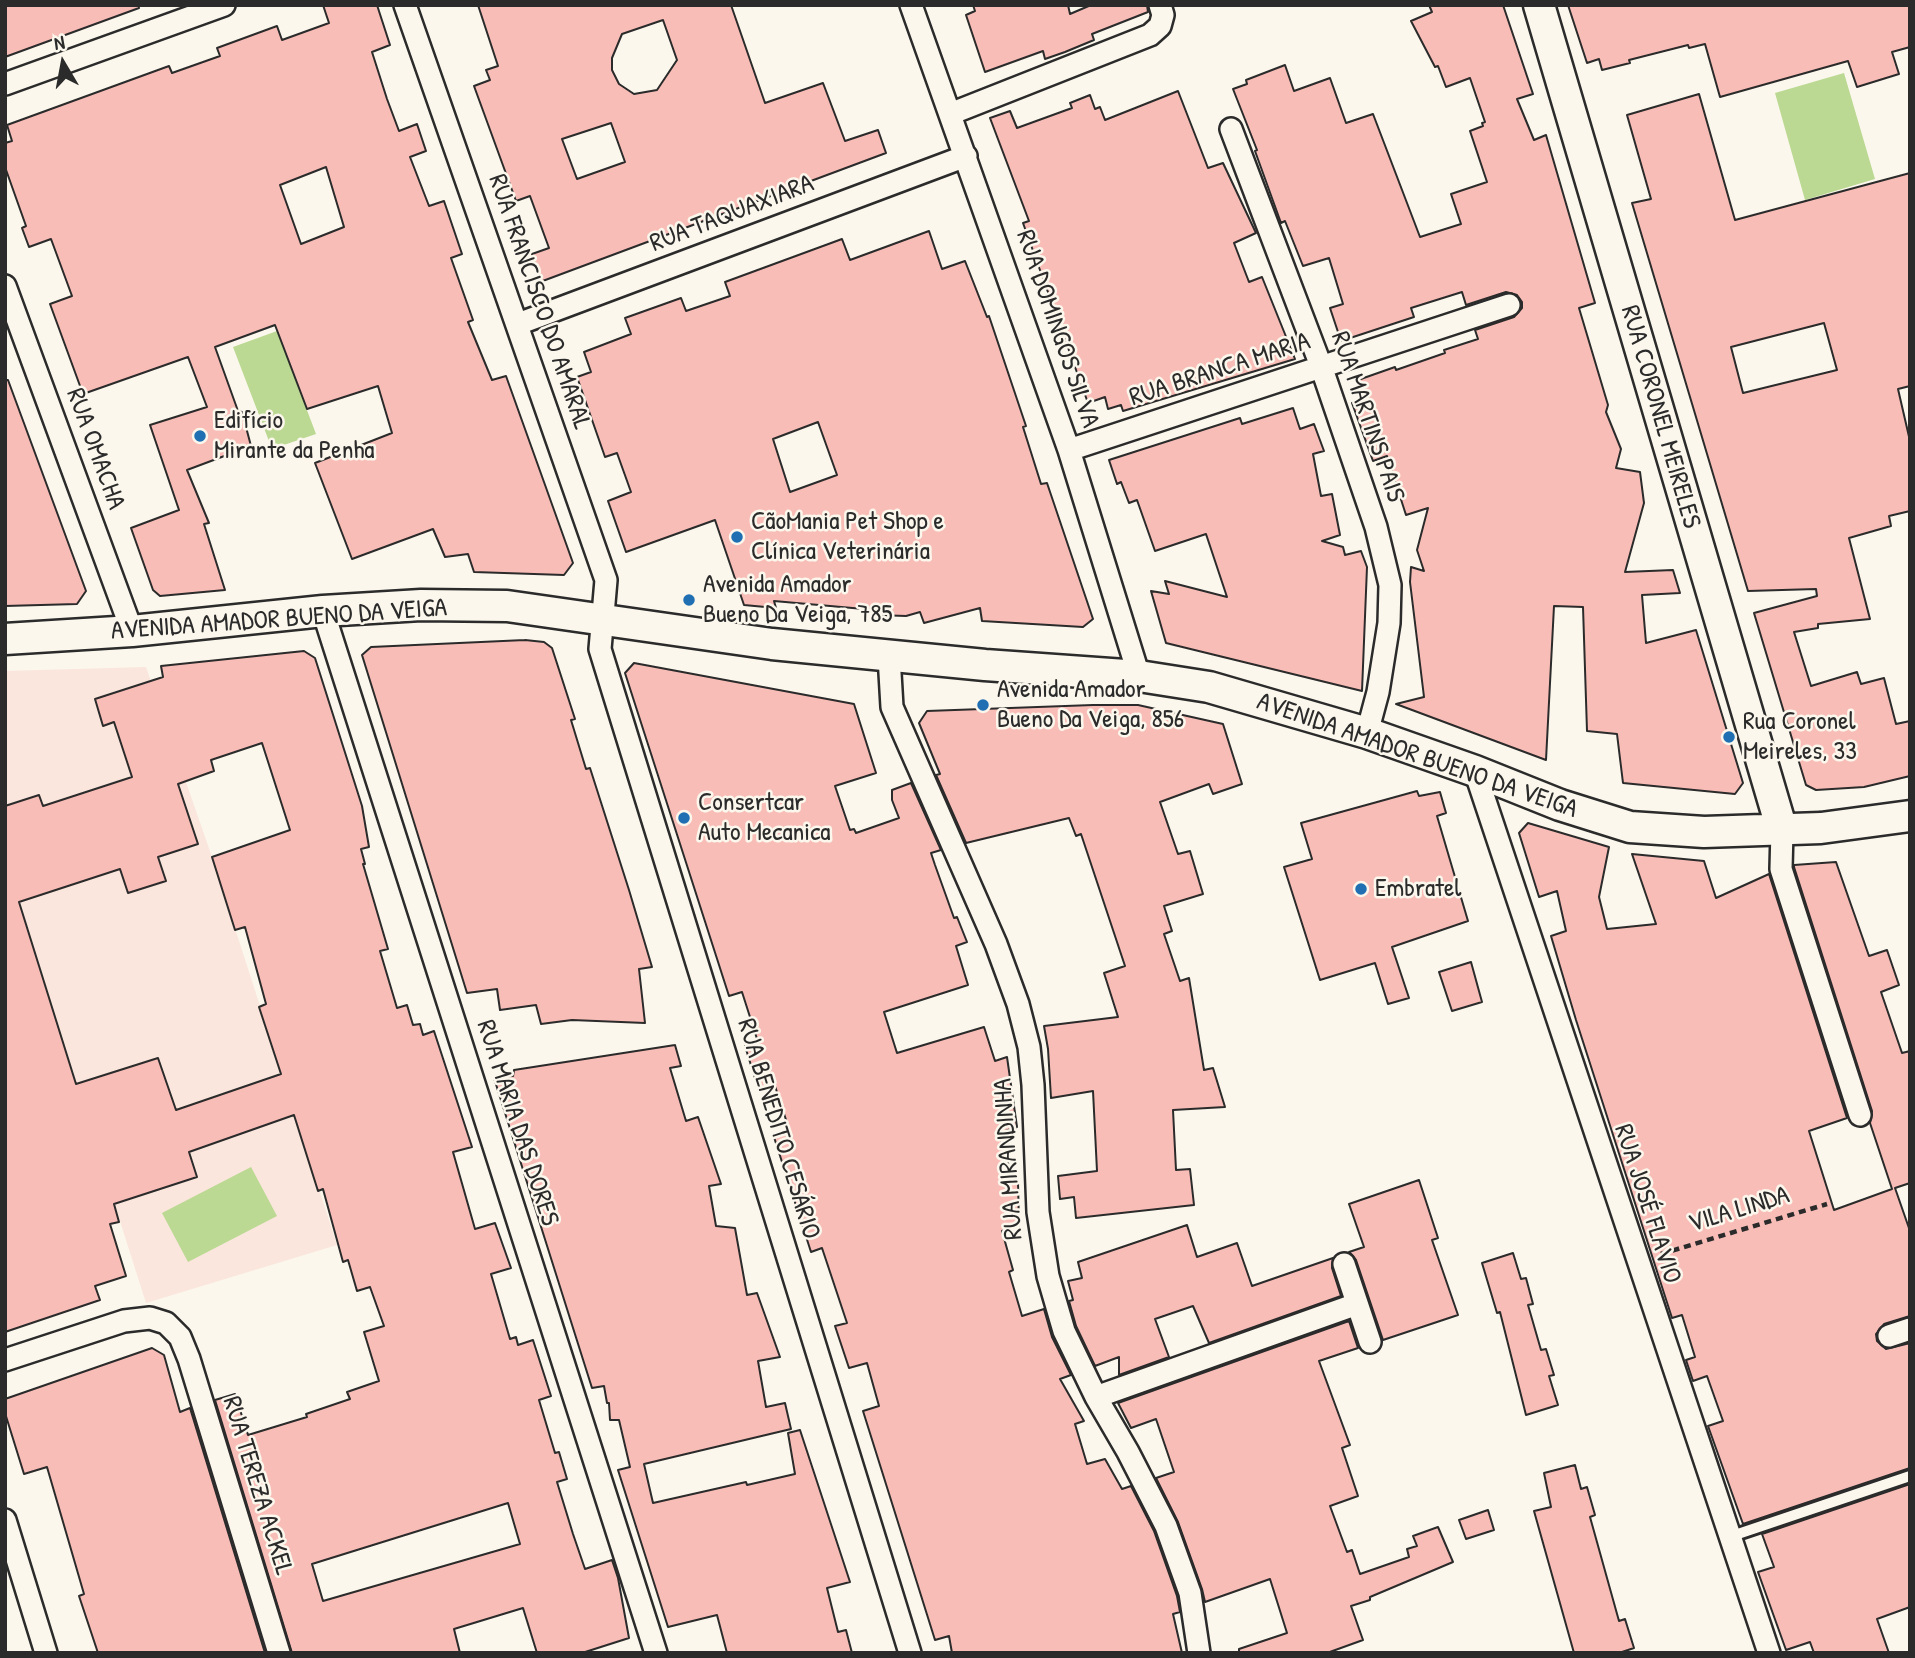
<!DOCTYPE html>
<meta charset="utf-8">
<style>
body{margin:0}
#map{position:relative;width:1915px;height:1658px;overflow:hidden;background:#fbf7ec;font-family:"Patrick Hand",sans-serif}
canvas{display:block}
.frame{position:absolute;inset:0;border:7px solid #2b2b2b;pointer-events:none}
.north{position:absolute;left:28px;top:28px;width:70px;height:70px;-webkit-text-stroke:5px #fbf7ec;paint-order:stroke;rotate:350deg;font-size:19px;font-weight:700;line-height:28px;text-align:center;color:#2b2b2b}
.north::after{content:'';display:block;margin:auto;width:24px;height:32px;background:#2b2b2b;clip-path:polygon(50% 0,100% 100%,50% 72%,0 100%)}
</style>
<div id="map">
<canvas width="1915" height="1658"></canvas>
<div class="frame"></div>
<div class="north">N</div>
</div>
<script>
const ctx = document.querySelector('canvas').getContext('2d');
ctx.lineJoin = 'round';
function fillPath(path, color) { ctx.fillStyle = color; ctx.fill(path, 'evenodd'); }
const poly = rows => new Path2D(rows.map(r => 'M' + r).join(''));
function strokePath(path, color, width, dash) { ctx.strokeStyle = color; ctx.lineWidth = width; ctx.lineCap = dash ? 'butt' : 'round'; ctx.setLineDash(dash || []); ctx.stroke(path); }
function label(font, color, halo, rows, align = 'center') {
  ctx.font = font + ' "Patrick Hand",sans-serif'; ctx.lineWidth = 5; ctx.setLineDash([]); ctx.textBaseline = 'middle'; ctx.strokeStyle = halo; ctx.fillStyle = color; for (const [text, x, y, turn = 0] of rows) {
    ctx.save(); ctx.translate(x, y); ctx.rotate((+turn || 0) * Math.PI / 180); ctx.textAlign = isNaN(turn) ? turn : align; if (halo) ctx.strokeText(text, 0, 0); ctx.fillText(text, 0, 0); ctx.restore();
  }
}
const built = poly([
 [146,667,212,857,337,1245,146,1303,5,859,5,671]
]);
const green = poly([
 [1844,73,1875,179,1805,200,1775,93],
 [277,331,316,434,272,449,233,347],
 [251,1167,277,1216,188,1262,162,1213]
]);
const building = poly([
 [5,5,138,5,139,8,5,57,5,5],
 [323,5,377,5,390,45,372,52,387,99,399,131,417,124,426,151,410,157,429,206,444,201,462,254,451,258,473,320,468,322,492,380,506,376,573,563,564,575,474,572,468,554,445,557,433,529,352,559,315,463,392,433,378,386,307,409,275,325,215,347,238,411,242,412,251,446,187,470,209,523,204,524,225,590,160,596,153,590,131,528,179,510,150,425,207,407,188,357,83,394,50,304,72,296,51,239,29,247,22,228,26,226,5,167,5,143,12,141,7,125,169,66,172,73,220,56,217,48,277,26,282,40,329,23,323,5],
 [326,167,344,227,301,244,280,185,326,167],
 [478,5,731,5,765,103,823,83,845,141,878,130,886,153,540,282,532,254,549,248,530,196,516,201,474,86,490,80,486,70,498,66,478,5],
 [663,20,677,60,657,90,634,94,619,84,612,70,612,58,622,34,663,20],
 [611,123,625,162,577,179,562,139,611,123],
 [973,5,1068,5,1070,14,1091,5,1147,5,1148,12,1092,34,1094,40,1065,52,1045,59,1043,51,985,72,966,15,975,11,973,5],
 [1429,5,1503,5,1533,94,1517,99,1534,140,1546,135,1595,303,1579,308,1608,405,1606,412,1621,449,1616,468,1640,472,1644,503,1625,572,1673,570,1680,593,1642,595,1646,643,1696,630,1743,783,1735,794,1623,783,1617,734,1587,731,1583,607,1554,606,1546,760,1396,704,1424,697,1410,582,1411,567,1424,571,1417,550,1428,508,1406,515,1387,456,1373,461,1352,403,1364,399,1358,380,1395,367,1396,370,1445,353,1444,350,1478,339,1475,330,1514,317,1522,308,1522,302,1517,295,1506,292,1466,305,1462,292,1411,308,1414,317,1341,341,1330,308,1343,304,1329,258,1303,266,1285,221,1281,223,1255,151,1257,150,1233,89,1247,84,1246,80,1285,65,1294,91,1330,78,1346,123,1373,114,1420,237,1461,224,1451,194,1487,182,1470,131,1483,126,1482,123,1485,122,1470,78,1446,87,1438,66,1435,67,1411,21,1432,12,1429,5],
 [1568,5,1910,5,1910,47,1892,52,1899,74,1857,87,1848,61,1720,97,1705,44,1689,48,1688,45,1629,60,1630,63,1602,70,1599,59,1587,63,1568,5],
 [1178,91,1208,168,1223,163,1256,233,1234,243,1249,282,1262,277,1295,359,1123,411,1121,405,1108,409,1105,397,1088,403,1023,223,1029,221,990,118,1010,111,1017,128,1072,108,1070,103,1090,95,1095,109,1100,107,1105,120,1178,91],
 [1699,94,1735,220,1910,173,1910,386,1898,389,1910,441,1910,511,1889,516,1891,526,1849,538,1870,619,1818,624,1818,628,1794,632,1811,686,1857,672,1861,684,1884,678,1896,724,1910,721,1910,776,1864,787,1816,790,1806,785,1754,613,1817,596,1816,589,1748,591,1632,203,1651,199,1627,115,1699,94],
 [1824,323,1837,370,1743,393,1731,347,1824,323],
 [929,231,942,269,965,261,987,317,989,316,1026,426,1023,427,1041,484,1047,483,1093,619,1083,627,982,621,980,608,924,623,920,612,906,616,877,615,875,610,774,601,776,608,744,605,715,520,626,552,608,501,631,492,617,453,605,457,577,377,591,372,584,352,631,334,625,318,681,298,686,311,730,296,725,282,842,239,850,260,929,231],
 [818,422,837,475,790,492,773,439,818,422],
 [5,380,8,380,86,591,77,604,5,606,5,380],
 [1293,408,1300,429,1314,424,1324,451,1313,454,1321,496,1332,494,1340,535,1322,541,1343,547,1345,555,1361,551,1367,567,1362,691,1166,643,1151,591,1169,594,1165,581,1227,597,1206,534,1155,551,1137,500,1129,503,1121,482,1117,484,1109,460,1240,418,1242,424,1293,408],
 [525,640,544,642,552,648,575,719,571,720,586,769,590,768,629,890,652,967,639,969,645,1023,572,1020,541,1024,536,1005,500,1010,497,989,467,993,362,655,371,647,525,640],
 [304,651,315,658,362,806,369,847,361,849,365,864,363,864,388,949,380,951,397,1008,407,1005,413,1025,420,1024,423,1035,434,1031,472,1147,453,1152,475,1229,495,1223,511,1268,491,1274,510,1339,516,1337,518,1345,533,1340,551,1396,539,1400,555,1453,559,1452,567,1479,557,1482,573,1534,585,1569,612,1560,618,1578,629,1638,582,1653,537,1653,523,1608,454,1629,460,1653,292,1653,215,1400,235,1394,248,1435,307,1417,306,1414,350,1399,347,1392,379,1381,364,1332,384,1326,370,1287,357,1291,348,1260,343,1262,323,1189,318,1191,294,1115,189,1152,197,1177,114,1204,119,1222,110,1224,126,1276,95,1286,100,1300,5,1332,5,806,39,795,43,806,132,777,114,722,103,726,95,699,163,677,161,666,304,651],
 [262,743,290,830,212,857,235,930,245,927,266,1004,259,1007,281,1074,176,1110,158,1058,76,1084,19,902,120,869,128,893,166,881,158,857,198,844,178,784,214,771,211,760,262,743],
 [508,1503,520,1544,323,1601,312,1564,508,1503],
 [634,663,854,704,876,773,835,786,850,830,854,829,856,833,899,818,892,800,892,790,911,783,941,850,931,853,935,865,954,918,957,917,967,942,956,946,968,985,884,1012,897,1053,984,1027,995,1061,1007,1057,1017,1127,999,1133,1014,1183,1018,1182,1019,1226,1002,1231,1013,1270,1009,1272,1022,1316,1044,1309,1052,1337,1071,1375,1060,1379,1084,1421,1075,1424,1087,1464,1105,1459,1122,1489,1131,1486,1154,1531,1177,1596,1180,1612,1173,1614,1182,1653,952,1653,949,1636,935,1640,863,1411,879,1406,867,1363,849,1368,835,1326,847,1323,822,1248,811,1252,773,1134,789,1129,775,1086,759,1091,745,1046,758,1042,742,992,729,996,625,673,634,663],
 [1093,705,1138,705,1223,724,1242,784,1213,794,1209,784,1160,802,1178,854,1190,851,1203,894,1164,906,1172,931,1164,934,1180,981,1189,978,1204,1070,1213,1068,1225,1107,1173,1110,1176,1170,1190,1169,1194,1205,1076,1218,1074,1197,1060,1199,1058,1176,1097,1171,1093,1091,1051,1098,1048,1049,1044,1026,1118,1017,1104,973,1125,966,1081,834,1076,836,1069,818,966,843,936,775,940,774,919,723,927,711,1093,705],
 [1417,791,1419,796,1440,792,1446,813,1437,816,1468,921,1392,947,1409,998,1388,1004,1375,963,1320,980,1284,867,1312,859,1301,823,1417,791],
 [1528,823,1609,847,1599,897,1607,929,1656,924,1632,854,1704,861,1716,898,1769,874,1847,1118,1809,1131,1834,1210,1892,1189,1870,1123,1872,1111,1794,867,1794,865,1836,862,1869,956,1887,950,1899,985,1881,992,1902,1053,1910,1051,1910,1183,1895,1188,1910,1231,1910,1316,1884,1324,1876,1334,1877,1341,1886,1349,1910,1343,1910,1468,1743,1524,1708,1426,1723,1421,1707,1376,1693,1381,1686,1360,1695,1357,1682,1315,1672,1318,1576,1020,1551,936,1566,931,1557,891,1539,897,1519,833,1528,823],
 [1471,962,1482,1002,1452,1011,1439,972,1471,962],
 [675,1045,681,1066,670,1068,686,1121,698,1117,721,1184,709,1186,716,1226,735,1228,747,1295,757,1293,780,1357,758,1361,766,1407,785,1403,791,1429,644,1464,653,1503,746,1482,747,1485,795,1474,788,1433,800,1430,850,1582,827,1588,838,1632,846,1630,852,1653,727,1653,717,1615,668,1627,618,1470,630,1467,619,1420,610,1420,609,1403,607,1403,604,1386,592,1388,494,1078,513,1076,514,1070,675,1045],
 [1419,1180,1438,1238,1432,1240,1458,1315,1383,1340,1356,1260,1349,1252,1364,1247,1349,1204,1419,1180],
 [1187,1225,1197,1257,1237,1243,1252,1286,1333,1258,1332,1268,1341,1296,1209,1343,1193,1306,1155,1319,1169,1357,1119,1375,1119,1357,1095,1366,1076,1326,1069,1301,1073,1300,1068,1281,1082,1278,1078,1262,1187,1225],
 [1513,1253,1521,1279,1526,1278,1533,1304,1528,1305,1541,1350,1546,1349,1554,1375,1549,1376,1558,1405,1526,1415,1500,1312,1497,1313,1482,1263,1513,1253],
 [1349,1321,1358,1348,1319,1361,1350,1445,1342,1448,1358,1496,1330,1506,1347,1552,1352,1550,1360,1574,1409,1557,1407,1549,1417,1546,1413,1536,1438,1527,1453,1562,1370,1597,1370,1600,1351,1606,1363,1640,1327,1653,1239,1653,1239,1649,1287,1633,1270,1579,1205,1602,1202,1589,1178,1522,1156,1478,1174,1472,1156,1419,1131,1428,1118,1403,1349,1321],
 [152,1348,164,1355,180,1412,190,1408,265,1653,98,1653,79,1596,84,1594,47,1467,24,1474,5,1413,5,1399,152,1348],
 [1575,1465,1581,1489,1587,1487,1595,1515,1590,1517,1619,1621,1625,1619,1634,1648,1619,1653,1574,1653,1534,1511,1551,1507,1544,1473,1575,1465],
 [1910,1484,1910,1607,1877,1619,1889,1653,1814,1653,1810,1642,1786,1650,1758,1572,1774,1567,1762,1534,1910,1484],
 [1488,1510,1494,1530,1466,1539,1459,1520,1488,1510]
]);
const path = poly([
 [1661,1254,1827,1204]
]);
const lane = poly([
 [1729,1537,1910,1476]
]);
const street = poly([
 [405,5,606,580,600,649,910,1653],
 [911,5,1069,450,1139,676],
 [5,84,224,5],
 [950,114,1150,35,1160,26,1163,15,1160,5],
 [1231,129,1321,366,1376,527,1390,585,1389,623,1378,692,1367,733],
 [5,286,132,631],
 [518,324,966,156],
 [1069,450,1509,305],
 [323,611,656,1653],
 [889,656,892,707,996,944,1018,1004,1029,1047,1033,1085,1038,1212,1048,1276,1064,1331,1096,1397,1128,1452,1166,1526,1190,1593,1199,1653],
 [1475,771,1769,1653],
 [1782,830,1781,869,1860,1115],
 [1344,1264,1370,1342],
 [1889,1336,1910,1329],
 [5,1360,124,1321,150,1318,166,1323,180,1337,189,1359,279,1653],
 [1096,1397,1357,1304],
 [5,1520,46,1653]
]);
const secondary = poly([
 [1539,5,1782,830],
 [5,639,132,631,323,611,421,605,507,606,772,644,985,665,1139,676,1209,687,1367,733,1475,771,1560,805,1630,827,1704,832,1821,828,1910,816]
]);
const markers = [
 [200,436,7,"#1f6fb2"],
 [737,537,7,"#1f6fb2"],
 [689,600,7,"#1f6fb2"],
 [983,705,7,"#1f6fb2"],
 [1729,737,7,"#1f6fb2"],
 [684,818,7,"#1f6fb2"],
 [1361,889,7,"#1f6fb2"]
];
const streetNames = [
 ["RUA TAQUAXIARA",732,214,-21],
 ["RUA FRANCISCO DO AMARAL",539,302,71],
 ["RUA DOMINGOS SILVA",1057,329,71],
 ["RUA BRANCA MARIA",1220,370,-18],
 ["RUA MARTINS PAIS",1367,417,71],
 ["RUA CORONEL MEIRELES",1660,417,74],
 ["RUA OMACHA",95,449,70],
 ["AVENIDA AMADOR BUENO DA VEIGA",279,620,-4],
 ["AVENIDA AMADOR BUENO DA VEIGA",1417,756,19],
 ["RUA MARIA DAS DORES",517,1123,72],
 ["RUA BENEDITO CESÁRIO",778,1129,73],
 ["RUA MIRANDINHA",1009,1159,-94],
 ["RUA JOSÉ FLAVIO",1647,1204,72],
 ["VILA LINDA",1739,1210,-17],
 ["RUA TEREZA ACKEL",257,1486,73]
];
const poiNames = [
 ["Edifício",214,421],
 ["Mirante da Penha",214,451],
 ["CãoMania Pet Shop e",751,522],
 ["Clínica Veterinária",751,552],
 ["Avenida Amador",703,585],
 ["Bueno Da Veiga, 785",703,615],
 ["Avenida Amador",997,690],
 ["Bueno Da Veiga, 856",997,720],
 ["Rua Coronel",1743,722],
 ["Meireles, 33",1743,752],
 ["Consertcar",698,803],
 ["Auto Mecanica",698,833],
 ["Embratel",1375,889]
];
fillPath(built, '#fae6dc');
fillPath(green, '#bbd992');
fillPath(building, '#f9bdb7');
strokePath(building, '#2b2b2b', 2);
strokePath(lane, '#2b2b2b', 16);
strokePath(street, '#2b2b2b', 26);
strokePath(secondary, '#2b2b2b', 35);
strokePath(path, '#2b2b2b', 4.5, [7, 5]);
strokePath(lane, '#fbf7ec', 10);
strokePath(street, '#fbf7ec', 21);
strokePath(secondary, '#fbf7ec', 30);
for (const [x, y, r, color] of markers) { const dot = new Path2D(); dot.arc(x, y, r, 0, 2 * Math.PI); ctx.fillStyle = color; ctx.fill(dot); strokePath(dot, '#fbf7ec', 2.5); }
label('26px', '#2b2b2b', '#fbf7ec', streetNames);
label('26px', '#2b2b2b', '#fbf7ec', poiNames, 'left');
</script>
